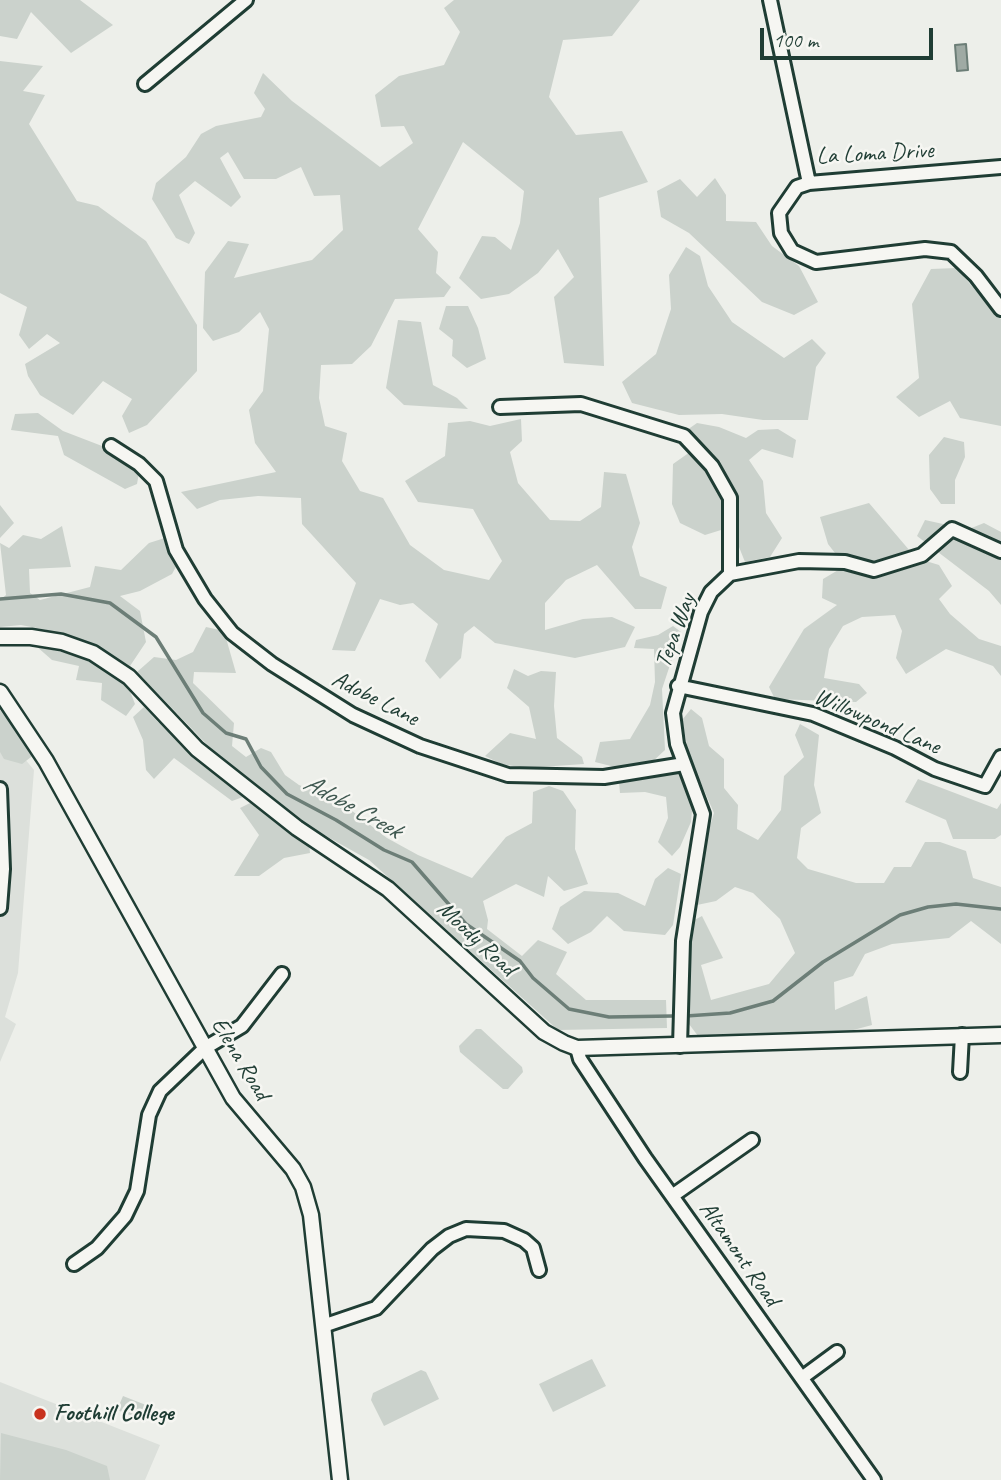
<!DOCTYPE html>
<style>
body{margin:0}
#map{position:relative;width:1001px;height:1480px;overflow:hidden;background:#edefea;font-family:Caveat,sans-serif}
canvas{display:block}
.scale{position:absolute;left:760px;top:28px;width:173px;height:32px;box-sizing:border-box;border:4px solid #1f3d34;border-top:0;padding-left:9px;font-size:21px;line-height:24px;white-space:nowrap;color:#1f3d34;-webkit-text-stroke:5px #f6f6f2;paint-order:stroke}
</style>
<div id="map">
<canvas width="1001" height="1480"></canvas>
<div class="scale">100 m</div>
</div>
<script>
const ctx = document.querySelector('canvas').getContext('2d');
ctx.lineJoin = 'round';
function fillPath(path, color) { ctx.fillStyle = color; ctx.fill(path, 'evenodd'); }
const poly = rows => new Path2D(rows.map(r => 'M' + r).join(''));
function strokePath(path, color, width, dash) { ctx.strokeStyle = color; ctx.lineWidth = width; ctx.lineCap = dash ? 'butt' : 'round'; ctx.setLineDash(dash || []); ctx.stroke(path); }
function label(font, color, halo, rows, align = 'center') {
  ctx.font = font + ' Caveat,sans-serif'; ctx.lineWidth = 5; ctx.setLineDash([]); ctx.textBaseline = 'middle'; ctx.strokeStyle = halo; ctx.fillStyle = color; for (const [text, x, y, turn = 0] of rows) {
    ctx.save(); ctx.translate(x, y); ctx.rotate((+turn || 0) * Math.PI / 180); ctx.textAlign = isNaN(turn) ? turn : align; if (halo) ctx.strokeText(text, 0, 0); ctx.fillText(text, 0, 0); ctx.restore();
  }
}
const built = poly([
 [0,729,34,770,18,973,5,1017,16,1024,0,1062],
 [0,1382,160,1445,145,1480,0,1480]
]);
const green = poly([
 [0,0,80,0,113,25,71,53,31,12,17,39,0,36],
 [454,0,640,0,612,36,563,40,549,97,576,135,622,131,648,182,599,198,604,366,564,363,554,297,574,277,558,249,538,273,509,294,481,299,459,278,482,236,495,237,511,250,520,223,524,191,463,142,418,229,438,252,436,273,451,287,444,297,395,299,371,346,352,364,321,365,319,398,325,426,347,433,342,461,360,491,383,498,410,545,444,570,489,580,502,561,473,509,418,502,405,481,445,456,448,423,470,421,490,426,521,419,522,441,510,452,518,483,550,520,580,521,601,507,604,472,626,474,640,523,632,547,640,576,667,587,661,609,635,609,597,565,566,580,545,603,545,630,583,619,612,617,635,627,625,647,575,658,495,643,474,626,464,634,461,658,440,679,425,661,438,624,413,603,400,605,380,599,355,651,332,650,356,583,302,524,301,498,258,496,220,500,197,509,181,492,276,472,255,443,249,410,263,391,269,329,260,312,239,332,213,341,203,328,205,272,228,241,249,244,234,278,312,260,343,230,340,195,314,196,301,167,276,179,244,179,228,152,220,158,241,197,231,207,195,181,179,195,195,233,189,244,176,238,152,199,156,183,186,157,201,134,216,126,261,117,265,109,254,93,263,73,292,101,380,167,413,143,404,126,381,127,375,95,399,76,444,65,460,32,444,8],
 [0,61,43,66,23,91,45,95,29,124,77,201,98,206,146,241,197,325,197,371,147,425,129,433,122,416,132,399,103,381,73,415,40,395,28,376,25,364,60,343,47,334,29,349,19,335,27,307,0,293],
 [715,178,726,195,726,221,756,222,772,246,799,266,818,302,794,315,762,302,689,233,661,217,657,191,680,179,697,197],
 [686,247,700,256,708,286,732,322,784,358,812,339,826,353,816,367,808,420,763,420,722,414,679,415,632,403,622,382,656,354,671,309,669,275],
 [956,268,1001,319,1001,426,960,418,950,401,919,417,896,397,919,378,912,304,931,269],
 [446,306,468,306,478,328,486,359,467,368,452,356,453,340,439,329],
 [398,320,421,322,433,385,457,398,468,409,404,405,386,388],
 [38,413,63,431,141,461,137,484,125,489,64,455,58,436,11,430,15,414],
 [697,423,719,427,746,438,758,430,778,429,796,440,793,458,762,449,749,460,763,481,766,513,782,538,770,557,745,562,737,542,738,503,720,461,687,430],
 [944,437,964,442,965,457,955,480,955,504,941,504,930,489,929,455],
 [690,452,705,467,723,501,721,530,705,535,680,523,672,504,673,464],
 [869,503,916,558,939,565,952,586,939,599,950,614,979,639,1001,646,1001,676,993,666,946,649,906,674,896,658,902,631,895,615,862,617,843,626,829,649,824,678,859,684,867,693,856,702,775,699,769,687,804,629,837,605,822,598,823,579,845,566,828,544,820,517],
 [0,505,14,523,0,538],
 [925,520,943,524,959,533,984,523,1001,532,1001,605,989,591,917,536],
 [62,526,71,567,29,569,30,593,40,600,90,587,95,566,121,570,149,543,168,537,179,561,172,574,140,591,120,596,140,611,146,642,130,666,101,649,47,630,21,625,0,627,0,600,6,595,0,543,9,548,23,535,41,539],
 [673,626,681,632,662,689,665,750,651,763,619,768,595,762,600,742,630,739,650,705,655,682,654,649,634,648,636,640,658,635],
 [206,627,224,631,236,673,194,672,193,683,234,723,232,746,246,757,261,748,271,752,285,775,299,785,338,800,387,838,418,855,472,878,506,837,532,823,533,792,549,786,563,791,576,810,575,849,588,884,564,891,548,876,544,897,516,884,483,901,488,920,487,929,522,956,538,940,567,952,556,974,586,1000,666,1000,667,1028,558,1030,369,860,292,817,216,754,137,672,154,657,176,660,193,652],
 [36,646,96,660,126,681,135,704,126,716,101,700,102,683,76,680,79,666,52,660],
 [514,669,528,676,541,671,556,672,554,706,557,738,582,757,584,764,526,768,501,764,485,756,510,733,536,739,529,707,507,688],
 [144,707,158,722,176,733,243,797,232,801,174,758,154,779,146,770,143,740,133,717],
 [691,709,702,718,709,746,724,759,724,788,738,805,737,829,758,840,781,810,784,776,804,757,795,735,800,724,819,735,814,785,821,813,801,828,797,858,808,869,856,883,884,883,894,867,911,867,925,842,940,842,966,851,973,878,1001,887,1001,944,971,921,949,938,892,944,865,954,853,976,834,982,835,1010,867,996,872,1025,846,1032,795,1036,759,1033,698,1036,689,1024,680,980,685,925,702,916,723,958,701,965,711,1000,769,984,795,953,780,919,753,893,735,887,716,901,697,905,688,897,696,853,707,836,714,813,700,781,685,770,688,750,682,720],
 [0,710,35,754,22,764,4,759,0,752],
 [670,771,686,777,693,800,691,822,680,847,672,856,658,842,668,818,666,797,645,792,620,793,619,782],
 [918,779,997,809,1001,803,1001,835,995,839,953,839,946,820,905,802],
 [252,802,267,816,309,843,310,853,284,858,259,876,234,876,259,835,240,808],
 [668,868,681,874,673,925,665,935,624,931,607,916,591,932,568,944,552,929,560,907,584,891,618,893,645,906,655,879],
 [476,1029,481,1029,522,1067,523,1072,508,1089,503,1089,460,1052,459,1046],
 [592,1359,606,1386,553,1412,539,1384],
 [421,1370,426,1372,439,1399,384,1426,371,1400,373,1393],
 [123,1396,151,1407,146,1421,117,1410],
 [1,1433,66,1450,107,1466,110,1480,0,1480]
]);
const water = poly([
 [966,44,968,70,957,71,955,45,966,44]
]);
const stream = poly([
 [0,599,61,594,110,603,156,637,203,713,226,733,246,739,261,767,287,794,336,820,384,850,412,862,466,924,520,961,533,978,569,1009,609,1017,673,1016],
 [686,1016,730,1013,773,1001,823,962,900,915,928,907,956,904,1001,909]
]);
const minor = poly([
 [770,0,809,183],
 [145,84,246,0],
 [1001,167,809,183,797,187,779,213,781,233,792,251,816,262,925,249,951,252,976,276,1001,309],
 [500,407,581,404,684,436,712,466,730,498,730,574,711,592,701,612,673,713,677,744,703,814,683,941,680,1046],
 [111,446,139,464,156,481,176,550,205,599,232,633,272,664,353,715,420,746,508,775,604,777,684,764],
 [730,574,799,561,845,562,874,570,922,555,952,529,1001,551],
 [678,686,813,714,895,748,935,769,985,786,1001,757],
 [0,789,3,869,0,908],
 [577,1048,580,1059,645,1158,874,1480],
 [960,1072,962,1035],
 [672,1196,752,1140],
 [74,1264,97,1248,125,1216,137,1191,149,1115,160,1091,205,1048,242,1026,282,974],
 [323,1326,376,1308,432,1249,449,1236,466,1229,504,1231,524,1240,533,1248,539,1270],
 [803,1377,837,1352]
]);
const tertiary = poly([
 [0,637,31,637,62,642,93,653,129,677,197,749,297,828,388,889,544,1032,564,1043,577,1048,1001,1035],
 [0,692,46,761,233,1098,293,1169,303,1187,311,1215,340,1480]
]);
const markers = [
 [40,1414,7,"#c8321e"]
];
const streetNames = [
 ["La Loma Drive",875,154,-3],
 ["Tepa Way",676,631,-70],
 ["Adobe Lane",375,699,27],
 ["Willowpond Lane",877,722,23],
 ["Moody Road",476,939,43],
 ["Elena Road",240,1059,59],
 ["Altamont Road",739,1254,55]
];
const poiNames = [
 ["Foothill College",54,1414]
];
const waterNames = [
 ["Adobe Creek",352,807,29]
];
fillPath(built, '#dce0db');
fillPath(green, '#cbd2cc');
fillPath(water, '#9faaa4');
strokePath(water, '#6c7e77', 2);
strokePath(stream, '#6c7e77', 3.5);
strokePath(minor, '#1f3d34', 18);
strokePath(tertiary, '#1f3d34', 19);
strokePath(minor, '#f6f6f2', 12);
strokePath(tertiary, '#f6f6f2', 14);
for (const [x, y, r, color] of markers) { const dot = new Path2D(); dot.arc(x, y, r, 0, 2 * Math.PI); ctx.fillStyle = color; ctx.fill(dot); strokePath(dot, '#f6f6f2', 2.5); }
label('24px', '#1f3d34', '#f6f6f2', streetNames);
label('bold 24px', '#1f3d34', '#f6f6f2', poiNames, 'left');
label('italic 26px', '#3f5850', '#f6f6f2', waterNames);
</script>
